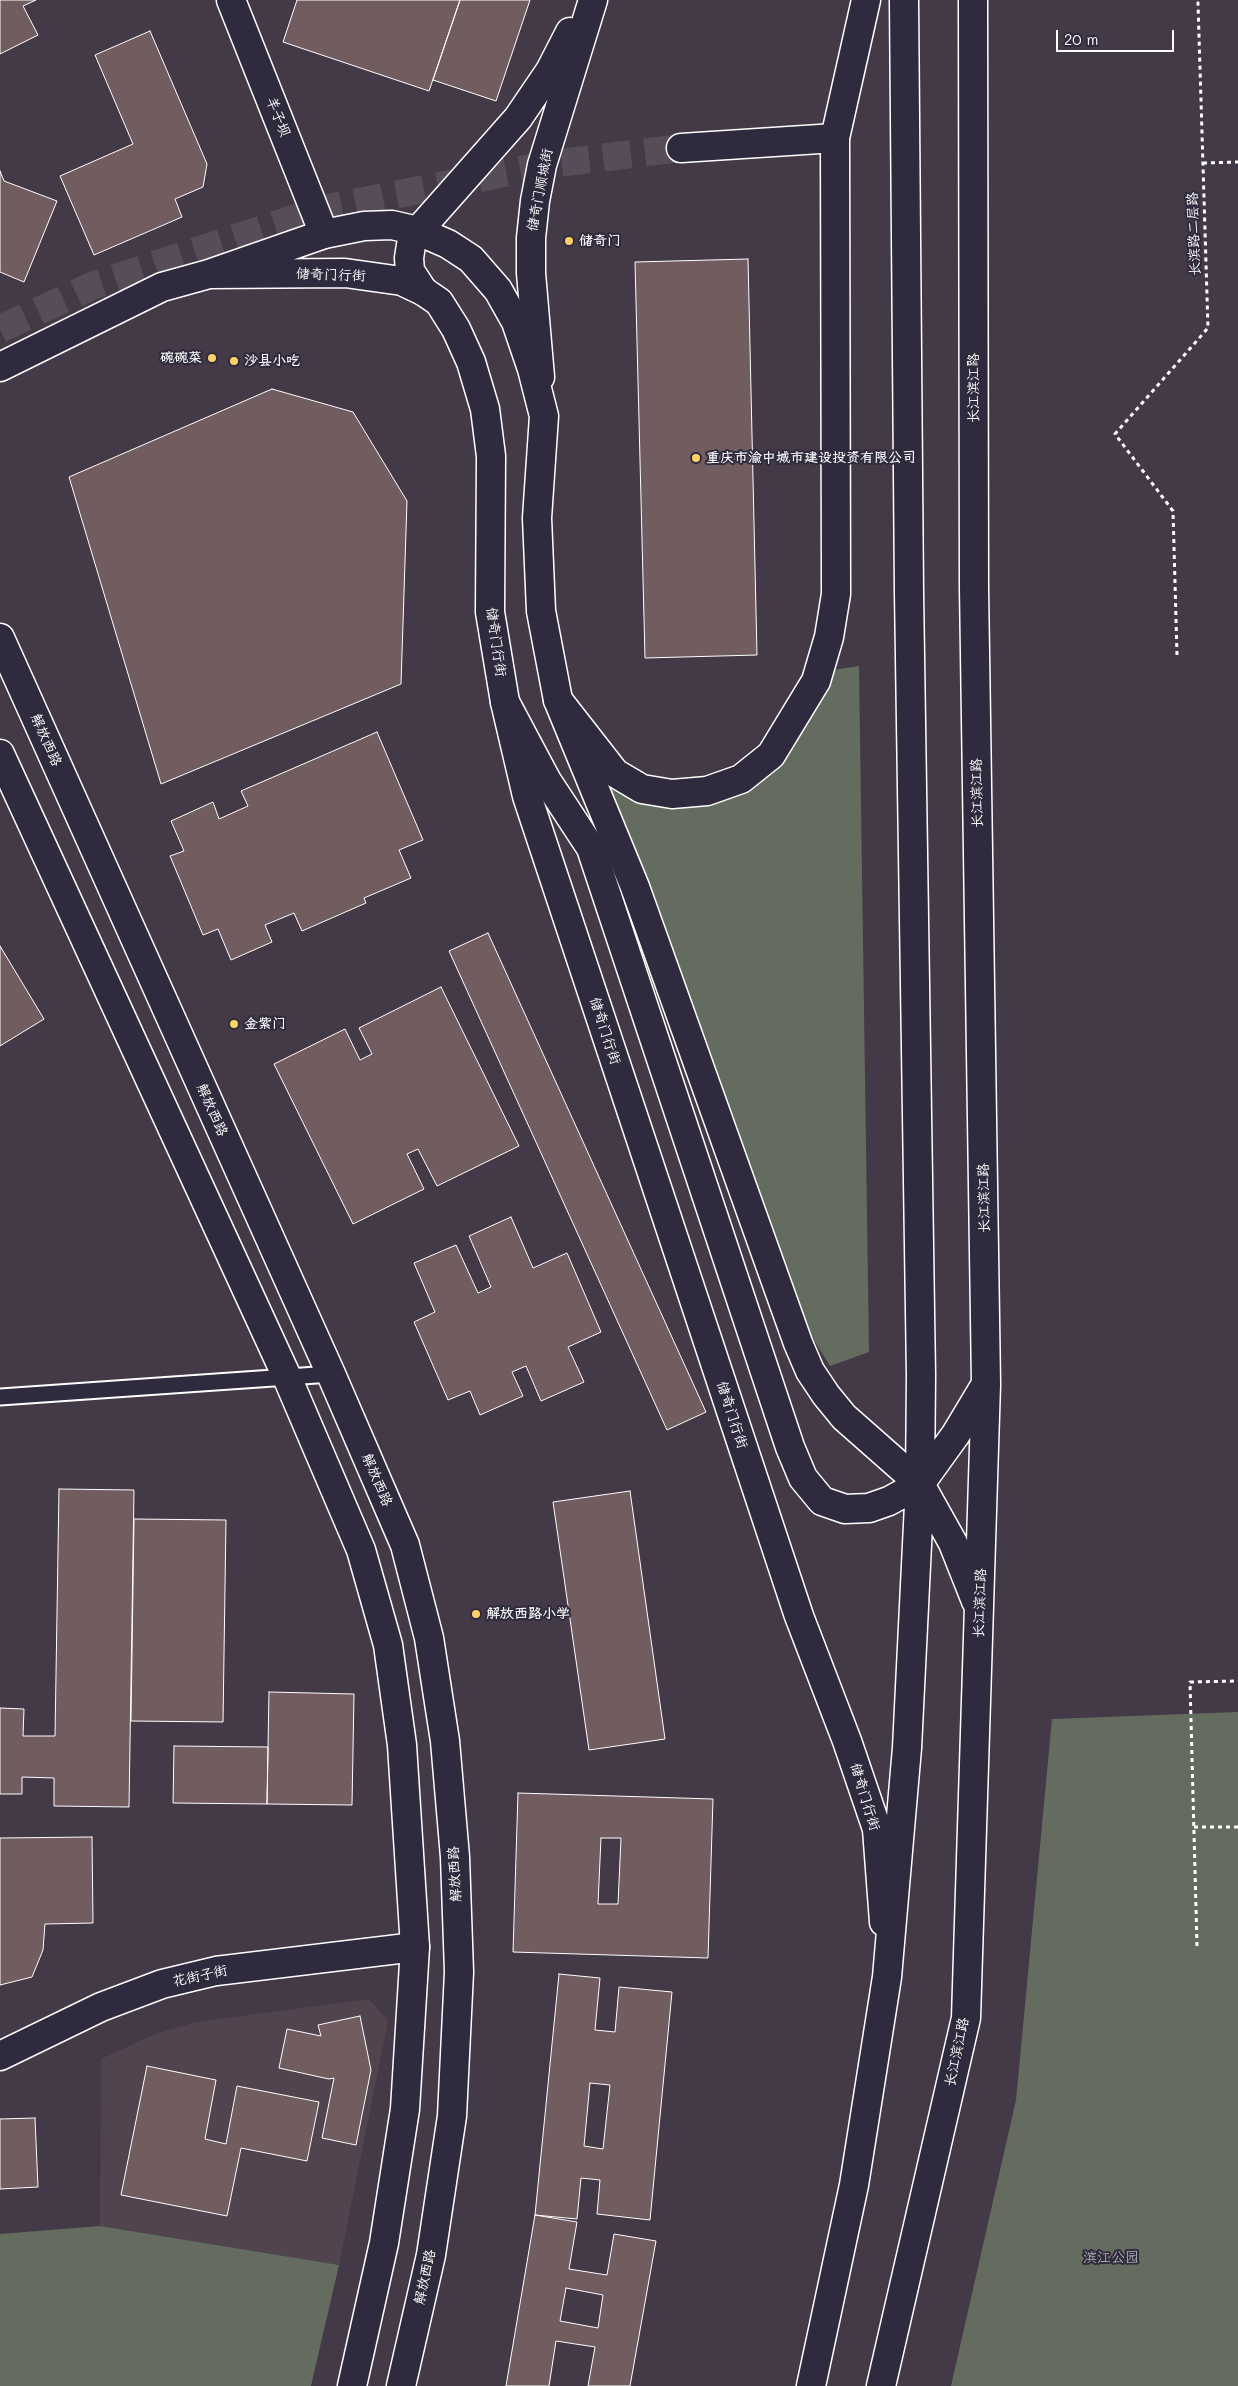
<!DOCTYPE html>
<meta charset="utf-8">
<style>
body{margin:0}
#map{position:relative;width:1238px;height:2386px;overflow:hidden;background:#433947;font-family:Mali,sans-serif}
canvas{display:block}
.scale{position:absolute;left:1056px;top:30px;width:118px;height:22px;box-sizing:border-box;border:2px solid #fff;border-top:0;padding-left:6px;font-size:15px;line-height:18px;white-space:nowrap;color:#fff;-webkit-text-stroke:4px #2f2a3d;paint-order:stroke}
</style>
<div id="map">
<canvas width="1238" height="2386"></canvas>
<div class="scale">20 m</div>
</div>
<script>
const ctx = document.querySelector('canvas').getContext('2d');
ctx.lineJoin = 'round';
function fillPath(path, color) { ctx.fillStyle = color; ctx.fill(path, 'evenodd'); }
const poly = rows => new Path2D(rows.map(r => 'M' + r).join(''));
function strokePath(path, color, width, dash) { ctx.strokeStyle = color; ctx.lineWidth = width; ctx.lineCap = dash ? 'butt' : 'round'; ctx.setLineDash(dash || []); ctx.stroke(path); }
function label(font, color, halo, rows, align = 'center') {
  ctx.font = font + ' Mali,"LXGW WenKai TC",sans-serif'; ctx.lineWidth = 4; ctx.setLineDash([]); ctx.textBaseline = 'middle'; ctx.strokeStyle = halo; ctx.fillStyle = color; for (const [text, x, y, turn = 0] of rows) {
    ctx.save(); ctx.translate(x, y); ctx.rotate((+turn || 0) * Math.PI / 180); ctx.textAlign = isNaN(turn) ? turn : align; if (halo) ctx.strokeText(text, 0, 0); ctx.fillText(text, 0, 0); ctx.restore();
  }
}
const built = poly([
 [369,1999,388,2021,339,2265,100,2226,101,2059,155,2034,196,2022]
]);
const green = poly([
 [859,666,869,1352,830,1366,810,1334,603,787,614,781,748,787,827,671],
 [1238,1712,1238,2386,951,2386,1016,2100,1052,1719],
 [100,2226,339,2265,311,2386,0,2386,0,2234]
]);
const building = poly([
 [0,0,36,0,23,6,38,35,0,54,0,0],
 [297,0,460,0,429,91,283,42,297,0],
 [460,0,530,0,496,101,433,80,460,0],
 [150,31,207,164,203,187,175,199,182,217,94,255,60,176,133,144,95,55,150,31],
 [0,171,4,181,57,201,24,282,0,272,0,171],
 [748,259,757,655,645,658,635,262,748,259],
 [272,389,353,412,407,501,401,684,161,784,69,477,272,389],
 [377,732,423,840,399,850,411,878,364,898,366,903,302,931,294,913,265,925,272,942,231,960,218,929,203,935,170,856,184,851,171,821,213,802,219,819,248,806,241,791,377,732],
 [488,933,706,1412,667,1430,449,951,488,933],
 [0,946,44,1019,0,1046,0,946],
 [441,987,519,1146,437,1186,418,1149,407,1154,424,1189,353,1224,274,1064,345,1029,360,1060,372,1054,359,1028,441,987],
 [511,1217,533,1268,567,1253,601,1332,568,1347,584,1382,541,1401,526,1366,512,1372,523,1396,480,1415,470,1391,448,1400,414,1322,435,1312,414,1263,456,1245,478,1293,491,1287,469,1236,511,1217],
 [59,1489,134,1490,129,1807,54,1806,54,1778,22,1777,22,1794,0,1794,0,1708,24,1709,23,1736,55,1736,59,1489],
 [630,1491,665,1739,589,1750,553,1502,630,1491],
 [134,1519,226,1520,223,1722,131,1721,134,1519],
 [269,1692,354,1694,352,1805,267,1804,269,1692],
 [174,1746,268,1747,267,1804,173,1803,174,1746],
 [518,1793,713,1799,708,1958,513,1952,518,1793],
 [601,1838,621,1838,618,1904,598,1904,601,1838],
 [92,1837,93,1923,45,1924,43,1950,32,1977,0,1985,0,1838,92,1837],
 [559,1974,600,1978,595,2030,615,2032,619,1987,672,1992,650,2220,597,2214,600,2180,581,2178,577,2219,535,2215,559,1974],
 [590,2083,610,2085,603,2149,584,2146,590,2083],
 [360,2016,371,2070,356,2145,322,2138,334,2078,329,2079,279,2068,287,2029,321,2036,318,2025,360,2016],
 [147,2066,216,2080,205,2139,226,2144,237,2086,319,2102,307,2161,241,2148,227,2216,121,2195,147,2066],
 [35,2118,38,2187,0,2189,0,2119,35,2118],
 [535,2215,577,2222,569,2269,607,2275,614,2234,656,2241,630,2386,588,2386,595,2347,556,2341,549,2386,506,2386,535,2215],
 [566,2288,603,2295,598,2328,560,2321,566,2288]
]);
const secondaryTunnel = poly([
 [0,329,94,285,323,209,551,164,681,148]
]);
const path = poly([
 [1203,163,1238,162],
 [1177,655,1173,511,1115,434,1208,328,1198,3,1195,0],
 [1194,1827,1238,1827],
 [1197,1946,1190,1682,1238,1681]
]);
const service = poly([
 [0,1397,331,1374]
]);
const minor = poly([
 [231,0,324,234],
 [423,291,410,271,409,258,411,245,418,231,518,118,550,71,570,32],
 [540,377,531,273,531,238,535,201,542,165,593,0],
 [0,2056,101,2007,162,1984,216,1971,415,1947]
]);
const tertiary = poly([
 [209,274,345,273,402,281,423,291,439,302,456,329,471,362,485,409,491,456,490,612,505,702,527,796,799,1616,847,1741,877,1829,884,1922],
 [0,367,162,287,209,274,324,234,364,226,392,225,418,231,448,244,471,259,498,290,516,322,532,369,544,416,537,518,541,611,558,700,635,887,798,1343,810,1371,826,1395,844,1417,920,1484]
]);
const secondary = poly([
 [681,148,835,138],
 [0,638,331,1374,405,1545,429,1638,445,1741,455,1857,459,1972,452,2116,431,2255,401,2386],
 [0,754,287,1377,361,1550,388,1645,402,1745,415,1947,405,2109,384,2243,352,2386]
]);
const primary = poly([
 [558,700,615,773,642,789,672,794,707,791,741,779,771,755,816,681,829,637,836,594,835,138,866,0],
 [505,702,547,781,591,848,790,1447,803,1478,822,1501,845,1509,869,1508,889,1501,920,1484,956,1434,986,1384],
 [920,1484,953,1543,976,1601],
 [811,2386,854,2185,887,1977,907,1748,920,1484,921,1376,909,592,904,0],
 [881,2386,966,2018,986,1384,974,587,973,0]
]);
const markers = [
 [569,241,5,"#ffd166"],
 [212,358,5,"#ffd166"],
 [234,361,5,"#ffd166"],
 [696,458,5,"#ffd166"],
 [234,1024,5,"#ffd166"],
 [476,1614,5,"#ffd166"]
];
const streetNames = [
 ["羊子坝",278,117,68],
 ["储奇门顺城街",540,190,-79],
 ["长滨路二层路",1194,234,-92],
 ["储奇门行街",331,275,2],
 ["长江滨江路",974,388,-90],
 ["储奇门行街",496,642,82],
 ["解放西路",46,740,66],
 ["长江滨江路",977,793,-91],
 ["储奇门行街",605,1031,72],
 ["解放西路",212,1110,66],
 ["长江滨江路",984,1198,-91],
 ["储奇门行街",732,1415,72],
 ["解放西路",377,1480,67],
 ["长江滨江路",980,1603,-88],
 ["储奇门行街",865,1797,73],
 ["解放西路",455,1874,-93],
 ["花街子街",200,1976,-12],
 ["长江滨江路",957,2052,-78],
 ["解放西路",425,2277,-78]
];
const poiNames = [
 ["储奇门",579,241],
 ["碗碗菜",202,358,"right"],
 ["沙县小吃",244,361],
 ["重庆市渝中城市建设投资有限公司",706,458],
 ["金紫门",244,1024],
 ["解放西路小学",486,1614]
];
const parkNames = [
 ["滨江公园",1111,2258]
];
fillPath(built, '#51444e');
fillPath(green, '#646c5f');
fillPath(building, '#715c5f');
strokePath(building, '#fff', 1);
strokePath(secondaryTunnel, '#564d59', 28, [28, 14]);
strokePath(service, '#fff', 19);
strokePath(minor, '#fff', 31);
strokePath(tertiary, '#fff', 31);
strokePath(secondary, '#fff', 31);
strokePath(primary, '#fff', 31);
strokePath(path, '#fff', 3, [4, 4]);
strokePath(service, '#2f2a3d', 15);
strokePath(minor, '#2f2a3d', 28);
strokePath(tertiary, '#2f2a3d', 28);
strokePath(secondary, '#2f2a3d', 28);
strokePath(primary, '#2f2a3d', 28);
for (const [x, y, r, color] of markers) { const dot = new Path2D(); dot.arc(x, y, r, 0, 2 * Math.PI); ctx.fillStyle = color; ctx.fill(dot); strokePath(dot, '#2f2a3d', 2); }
label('14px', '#fff', '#2f2a3d', streetNames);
label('bold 14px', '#fff', '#2f2a3d', poiNames, 'left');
label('14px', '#b2b6af', '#2f2a3d', parkNames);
</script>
